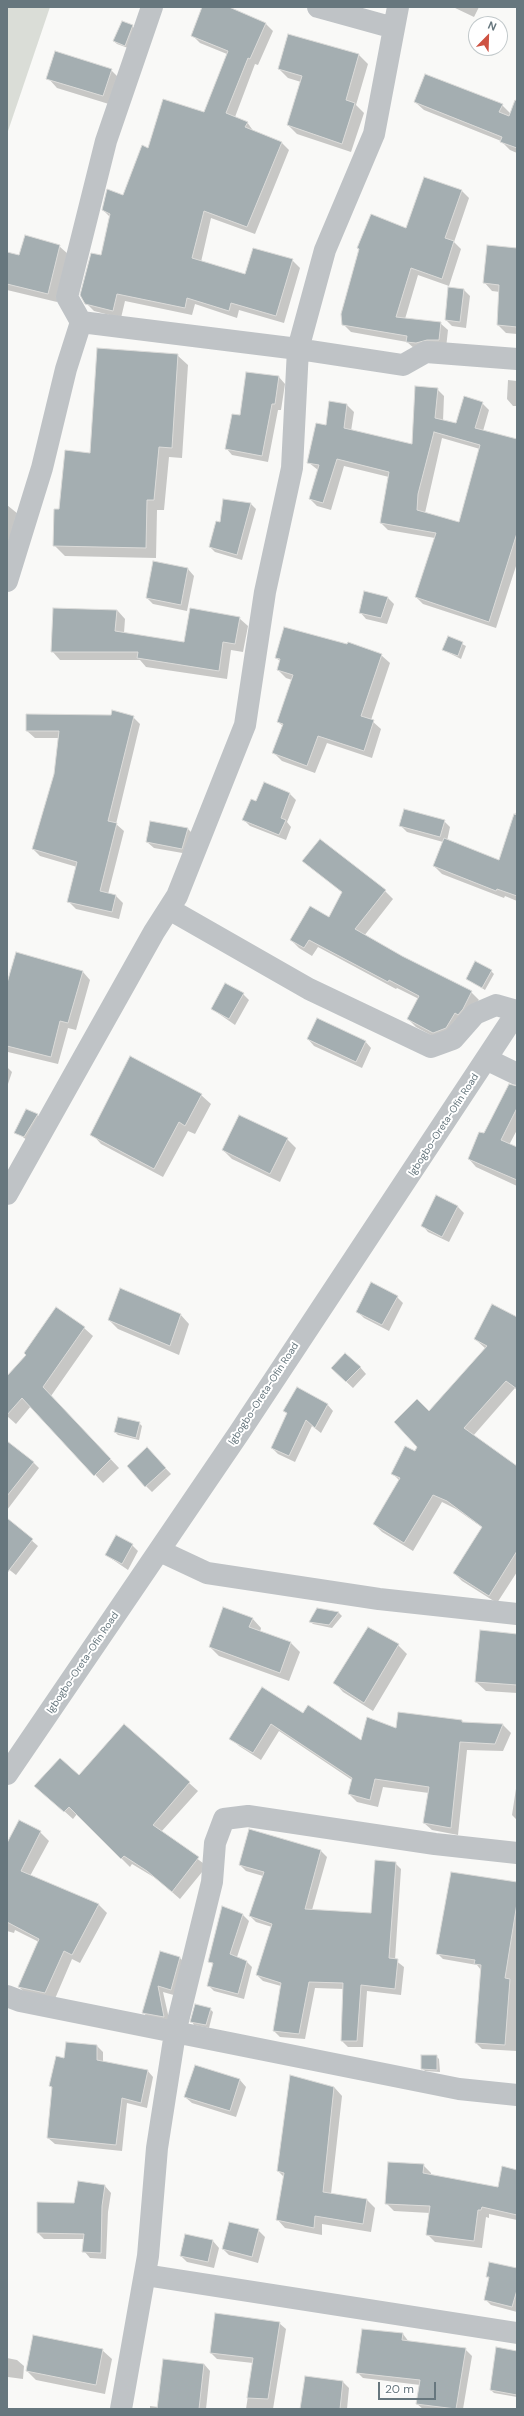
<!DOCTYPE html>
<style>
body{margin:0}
#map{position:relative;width:524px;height:2416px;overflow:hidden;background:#f9f9f7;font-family:"DM Sans",sans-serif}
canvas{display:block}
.frame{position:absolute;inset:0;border:8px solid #67777e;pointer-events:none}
.north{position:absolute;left:468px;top:16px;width:40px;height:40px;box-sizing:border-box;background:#fff;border:1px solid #c2c9cb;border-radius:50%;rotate:23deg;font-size:11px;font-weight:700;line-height:16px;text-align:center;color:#67777e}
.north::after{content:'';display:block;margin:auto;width:14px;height:18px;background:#ce5242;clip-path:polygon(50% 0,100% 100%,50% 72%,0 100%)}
.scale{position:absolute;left:378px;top:2382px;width:58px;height:18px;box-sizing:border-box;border:2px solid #67777e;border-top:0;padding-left:5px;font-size:12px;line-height:14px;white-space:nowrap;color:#67777e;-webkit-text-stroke:3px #fff;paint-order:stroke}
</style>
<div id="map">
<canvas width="524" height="2416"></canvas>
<div class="frame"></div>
<div class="north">N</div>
<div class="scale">20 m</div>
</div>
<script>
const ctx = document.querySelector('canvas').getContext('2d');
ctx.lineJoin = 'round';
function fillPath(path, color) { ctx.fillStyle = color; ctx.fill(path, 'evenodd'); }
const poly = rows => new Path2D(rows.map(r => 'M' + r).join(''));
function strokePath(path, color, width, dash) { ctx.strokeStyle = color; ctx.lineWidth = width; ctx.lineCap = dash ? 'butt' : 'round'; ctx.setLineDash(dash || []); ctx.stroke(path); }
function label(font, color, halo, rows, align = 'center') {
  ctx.font = font + ' "DM Sans",sans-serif'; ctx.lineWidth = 4; ctx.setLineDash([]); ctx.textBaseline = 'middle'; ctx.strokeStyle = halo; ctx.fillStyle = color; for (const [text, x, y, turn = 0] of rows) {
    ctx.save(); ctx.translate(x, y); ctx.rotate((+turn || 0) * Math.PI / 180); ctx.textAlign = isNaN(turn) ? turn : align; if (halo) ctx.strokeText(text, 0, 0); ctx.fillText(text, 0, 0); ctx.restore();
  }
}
const green = poly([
 [7,7,50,7,7,134]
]);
const shadow = poly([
 [204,7,222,7,266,24,273,31,258,65,255,64,235,117,247,122,254,132,282,143,289,150,255,234,211,218,201,262,246,276,292,260,300,268,284,323,239,310,237,318,195,304,192,315,125,301,121,318,94,311,86,303,102,256,111,218,103,210,123,196,149,149,204,114,227,54,200,43,192,35],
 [453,7,479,7,474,17],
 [132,26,135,29,128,48,117,44,114,41],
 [358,54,368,64,356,105,364,113,351,152,297,134,288,125,301,82,288,78,279,69],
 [111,70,120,79,112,105,57,88,48,78],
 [415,102,502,105,517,120,517,153,510,150,501,141,424,110],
 [461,190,469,198,454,242,461,249,449,286,418,275,405,319,440,323,448,330,446,348,415,349,407,342,351,332,343,324,407,229],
 [59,246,68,254,57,302,7,290,7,253,20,256],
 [517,249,517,334,506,333,498,325,500,292,492,291,484,282],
 [464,290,470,296,466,328,452,326,446,320],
 [177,355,188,365,182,458,169,457,164,510,157,510,156,558,65,556,54,545,91,454],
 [279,377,285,384,281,410,278,410,268,462,232,455,226,448,241,416],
 [508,380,517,381,517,406,513,406,507,399],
 [437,389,444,396,443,421,456,424,482,403,489,410,483,431,517,440,517,563,496,628,423,604,416,597,435,538,388,530,381,523,389,477,344,466,331,510,317,506,310,499,318,470,308,462,327,426,347,405,354,412,351,431,413,445],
 [442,438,480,449,460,524,425,513],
 [251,504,256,509,242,560,215,552,210,547,221,523],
 [7,505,23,518,7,569],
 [188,569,194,576,187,611,153,604,147,598],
 [365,592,388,598,394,604,387,624,366,619,360,612],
 [117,610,125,619,124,633,185,643,239,618,248,626,243,652,231,650,227,679,146,667,140,660,60,660,52,651],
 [448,637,466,646,461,659,443,650],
 [381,655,390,663,371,720,381,729,372,758,327,743,315,773,282,761,273,752,283,726,278,722,292,680,286,678,278,670,280,661,276,658],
 [133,717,140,724,116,824,124,831,108,894,116,896,123,903,119,919,76,909,68,901,77,867,40,856,33,849,55,774,59,738,35,738,27,731],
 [290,794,296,800,287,822,291,827,286,840,250,826,244,820],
 [517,809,517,901,505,896,504,898,442,874,434,866,443,842,407,832,400,825,444,821,450,827,447,841,500,861],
 [151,822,188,829,194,835,188,854,154,848,147,842],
 [304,861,385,891,393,899,364,936,401,957,471,992,479,1000,442,1041,416,1027,408,1019,419,999,397,988,396,989,318,947,312,956,299,948,291,940,329,918,343,893],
 [491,971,494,974,485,990,467,979],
 [83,972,90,980,76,1030,68,1028,58,1064,8,1052,7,986],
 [243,994,249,1000,235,1025,212,1009],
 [308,1039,365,1041,371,1048,362,1068,314,1046],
 [130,1057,201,1095,211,1104,195,1134,188,1131,163,1177,101,1144,92,1134],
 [7,1067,12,1072,7,1087],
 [517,1087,517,1130,509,1145,517,1148,517,1186,476,1167,469,1159],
 [37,1115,43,1121,31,1143,16,1132],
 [287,1139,296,1148,280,1182,232,1159,223,1150],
 [437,1196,458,1207,464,1213,449,1242,428,1232,422,1225],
 [397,1297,403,1303,389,1331,364,1318,357,1311],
 [180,1314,189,1324,179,1355,118,1329,109,1320],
 [517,1318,517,1390,515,1388,473,1436,517,1467,517,1572,497,1603,462,1581,454,1573,483,1528,456,1509,442,1502,413,1551,382,1532,374,1524,400,1481,393,1474,418,1447,429,1413,486,1349,475,1339],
 [84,1328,93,1336,51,1396,119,1468,103,1483,31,1406,16,1424,7,1416,7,1378],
 [360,1367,366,1374,353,1388,338,1374],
 [327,1404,333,1411,321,1433,312,1426,295,1462,278,1454,272,1448,288,1414,284,1411],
 [139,1423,142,1426,139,1440,118,1435,115,1432],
 [7,1447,33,1462,39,1468,7,1510],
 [153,1455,171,1474,152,1492,146,1486],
 [7,1519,38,1546,16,1575,7,1568],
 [132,1545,138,1551,128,1570,106,1555],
 [318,1609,339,1613,342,1616,332,1628,313,1624,310,1621],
 [252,1618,261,1628,260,1632,291,1643,300,1652,289,1681,219,1656,210,1647],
 [517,1635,517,1693,486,1691,476,1682],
 [398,1645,407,1654,373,1711,343,1692,334,1682],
 [262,1689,303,1714,362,1741,397,1729,462,1721,464,1723,503,1725,511,1733,503,1751,467,1750,458,1835,432,1830,424,1823,429,1793,383,1787,378,1807,357,1802,349,1794,352,1780,279,1731,261,1760,239,1746,231,1738],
 [124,1725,198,1791,161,1832,207,1866,180,1899,157,1879,132,1864,130,1867,77,1814,73,1819,36,1786,79,1776],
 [517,1782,517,1820,512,1815],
 [19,1821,40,1832,49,1841,30,1876,99,1905,107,1913,80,1963,72,1959,54,2001,27,1995,19,1987,39,1942,15,1930,14,1933,7,1931,7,1845],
 [321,1851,327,1857,312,1910,372,1914,395,1863,401,1869,395,1960,404,1967,401,1995,367,1991,363,2047,348,2047,342,2041,344,1989,315,1988,305,2039,280,2037,274,2031,281,1986,263,1981,257,1975,272,1927,256,1922,250,1916,263,1876,246,1871,240,1865],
 [517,1883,517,2051,482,2049,476,2043,481,1970,477,1965,443,1959,437,1953],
 [222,1910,243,1915,249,1921,237,1957,247,1962,252,1967,244,1999,214,1991,208,1985,214,1966,210,1961],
 [161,1952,180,1958,186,1964,177,1996,163,1992,170,2023,149,2019,143,2012],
 [210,2009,213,2012,209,2028,194,2025,192,2022],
 [97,2046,103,2052,103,2062,147,2070,153,2077,147,2108,127,2103,122,2151,55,2144,48,2138,53,2089,50,2086,65,2059],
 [436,2056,439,2059,440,2072,425,2071,422,2068],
 [195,2066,240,2080,246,2087,236,2117,192,2103,185,2097],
 [334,2087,342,2096,331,2194,367,2200,375,2208,371,2232,322,2224,322,2235,285,2228,277,2219,284,2177,278,2171],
 [423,2165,431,2173,431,2176,499,2188,517,2170,517,2220,489,2214,489,2218,486,2217,482,2248,435,2242,427,2234,430,2213,394,2211,386,2203],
 [79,2182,105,2186,111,2193,108,2212,106,2259,90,2258,84,2251,84,2239,44,2239,38,2233,75,2204],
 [258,2230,265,2237,258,2263,229,2255,223,2249],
 [213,2241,219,2248,214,2268,187,2262,181,2256],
 [517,2269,517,2312,491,2305,485,2299,490,2279,487,2276],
 [279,2323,286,2329,273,2409,246,2409,253,2363,217,2359,211,2353],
 [403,2334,409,2342,465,2349,472,2356,463,2409,423,2409,417,2404,420,2385,363,2378,357,2372],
 [102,2350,112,2359,105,2394,36,2380,27,2371],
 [517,2352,517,2397,494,2393,491,2390],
 [7,2358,17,2360,24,2366,23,2379,8,2377,7,2383],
 [204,2364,210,2371,206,2409,150,2409,150,2406,158,2407],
 [343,2382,349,2388,347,2409,301,2409]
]);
const building = poly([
 [202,7,229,7,266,23,250,59,248,58,226,113,248,122,245,127,282,142,247,227,204,211,192,258,245,274,253,248,293,259,276,316,231,303,229,311,187,298,185,308,117,294,113,311,85,304,80,295,91,253,101,255,110,214,102,210,107,189,123,195,142,145,148,148,163,99,204,112,228,51,191,36,202,7],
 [122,21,133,25,125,46,113,41,122,21],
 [288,34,359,54,346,100,355,103,342,144,287,125,302,76,278,69,288,34],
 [55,51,112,69,103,96,46,79,55,51],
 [425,74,503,104,499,112,509,116,515,100,517,101,517,148,500,142,502,137,414,102,425,74],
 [424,177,462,190,445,238,454,241,442,279,411,268,396,317,441,322,439,340,427,340,416,343,406,342,407,336,342,325,341,314,359,249,357,248,371,214,406,228,424,177],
 [25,235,60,245,48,294,7,284,7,252,19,255,25,235],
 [487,245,517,248,517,327,497,325,499,285,483,283,487,245],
 [448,287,464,289,460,322,445,320,448,287],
 [97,348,178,354,172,448,159,447,154,500,147,500,146,548,53,546,54,509,59,509,65,450,90,453,97,348],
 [246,372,279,376,275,404,272,404,262,456,225,449,232,414,240,415,246,372],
 [415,386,438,388,435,418,456,423,464,396,483,402,475,428,517,439,517,533,489,622,415,597,436,533,380,523,389,472,337,459,323,503,309,499,319,465,307,463,316,423,326,425,329,401,347,404,344,428,412,444,415,386],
 [434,432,480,445,459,522,417,510,418,494,434,432],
 [223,499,251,503,237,555,209,547,216,521,220,522,223,499],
 [153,561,188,568,181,605,146,598,153,561],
 [364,591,388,597,381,618,359,613,364,591],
 [53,608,117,610,115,631,184,642,190,608,240,617,235,644,223,642,219,671,137,658,138,652,51,652,53,608],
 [284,627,347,644,348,642,382,654,361,716,374,720,364,751,318,736,307,766,272,753,283,724,277,722,293,675,277,670,280,659,275,658,284,627],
 [448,636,463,642,458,656,442,650,448,636],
 [112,710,134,716,108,821,117,823,100,891,116,895,112,912,67,902,77,862,32,849,54,774,59,731,26,731,26,714,111,715,112,710],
 [264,782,290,793,281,818,286,820,279,835,242,820,251,799,256,801,264,782],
 [404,809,445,820,440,837,399,826,404,809],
 [514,814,517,815,517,896,497,889,496,891,433,866,444,838,499,860,514,814],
 [150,821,188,828,182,849,146,842,150,821],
 [320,839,386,890,355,929,402,956,472,991,463,1009,458,1015,455,1013,446,1028,433,1033,407,1019,419,996,389,980,388,982,309,940,304,948,290,940,310,906,329,917,342,892,302,861,320,839],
 [16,952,83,971,68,1023,60,1021,51,1057,7,1046,7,983,16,952],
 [475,961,492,970,482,988,466,979,475,961],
 [225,983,244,993,229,1019,211,1009,225,983],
 [317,1018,366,1041,356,1062,307,1039,317,1018],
 [130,1056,202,1094,185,1126,179,1122,154,1169,90,1135,130,1056],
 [509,1084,517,1086,517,1108,501,1140,517,1147,517,1180,468,1159,479,1132,484,1133,509,1084],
 [26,1109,38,1114,24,1137,14,1133,26,1109],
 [239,1115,288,1138,270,1174,222,1150,239,1115],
 [436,1195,458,1206,442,1237,421,1226,436,1195],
 [371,1282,398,1296,382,1325,356,1312,371,1282],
 [120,1288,181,1314,170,1346,108,1320,120,1288],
 [492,1304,517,1317,517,1389,506,1381,464,1428,517,1466,517,1551,489,1596,453,1573,482,1527,447,1501,433,1495,404,1543,373,1524,400,1478,391,1474,405,1446,415,1451,417,1447,394,1422,417,1399,429,1411,487,1346,474,1339,492,1304],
 [56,1307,85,1327,43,1387,111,1459,94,1476,22,1398,7,1415,7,1376,26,1355,24,1353,56,1307],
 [345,1353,361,1367,346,1382,331,1368,345,1353],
 [297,1387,328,1404,315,1428,306,1420,289,1456,271,1448,287,1413,283,1411,297,1387],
 [118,1417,140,1422,136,1438,114,1432,118,1417],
 [7,1441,34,1462,7,1496,7,1441],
 [147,1447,166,1468,145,1487,127,1466,147,1447],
 [7,1518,33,1539,7,1573,7,1518],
 [116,1535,133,1544,122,1564,105,1555,116,1535],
 [223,1607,253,1618,249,1627,291,1642,280,1673,209,1647,223,1607],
 [317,1608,339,1612,329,1625,309,1622,317,1608],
 [368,1627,399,1644,364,1703,333,1683,368,1627],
 [480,1630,517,1634,517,1685,475,1682,480,1630],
 [262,1687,303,1713,308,1705,361,1740,367,1717,396,1728,398,1712,462,1720,462,1722,503,1724,495,1744,460,1742,451,1828,423,1823,429,1787,375,1779,370,1800,348,1794,352,1778,271,1724,253,1753,229,1739,262,1687],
 [124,1724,190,1782,153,1825,199,1857,172,1892,147,1871,124,1856,121,1859,69,1807,64,1812,34,1786,60,1758,79,1775,124,1724],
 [19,1820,41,1831,21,1871,99,1904,72,1955,64,1951,45,1993,18,1987,39,1939,7,1922,7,1843,19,1820],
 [249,1829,321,1850,305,1909,371,1913,375,1860,396,1862,389,1958,398,1959,395,1989,361,1985,357,2041,341,2041,343,1983,309,1982,299,2034,273,2031,281,1983,256,1975,272,1924,249,1916,264,1872,239,1865,249,1829],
 [451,1872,517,1882,517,1903,505,1978,510,1979,505,2045,475,2043,481,1965,474,1964,475,1960,436,1954,451,1872],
 [222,1906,243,1914,230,1954,247,1961,238,1994,207,1986,213,1963,208,1962,222,1906],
 [160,1951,180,1957,171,1990,158,1986,164,2017,142,2013,160,1951],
 [195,2004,211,2008,206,2025,190,2022,195,2004],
 [66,2042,97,2045,97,2060,148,2070,141,2103,122,2098,116,2145,47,2138,52,2087,49,2086,56,2056,64,2058,66,2042],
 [421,2055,437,2055,437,2070,421,2069,421,2055],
 [195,2065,240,2079,230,2111,184,2097,195,2065],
 [290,2075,334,2087,323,2192,367,2199,363,2224,315,2216,314,2228,276,2220,284,2173,277,2171,290,2075],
 [388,2162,424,2164,423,2173,498,2187,502,2166,517,2170,517,2215,482,2207,481,2210,478,2210,474,2241,426,2235,430,2206,385,2204,388,2162],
 [78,2181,105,2185,102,2206,101,2253,82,2252,84,2234,37,2233,37,2202,74,2203,78,2181],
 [229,2222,259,2229,252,2257,222,2249,229,2222],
 [185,2234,213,2240,208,2262,180,2256,185,2234],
 [489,2262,517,2268,517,2290,512,2307,484,2300,489,2277,486,2277,489,2262],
 [215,2313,280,2322,268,2399,247,2398,253,2358,210,2353,215,2313],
 [362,2329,403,2333,402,2340,466,2348,456,2409,416,2404,420,2380,356,2373,362,2329],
 [33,2335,103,2349,96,2385,26,2371,33,2335],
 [496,2347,517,2351,517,2395,490,2390,496,2347],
 [163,2359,204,2364,199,2409,157,2409,163,2359],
 [305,2376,343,2381,340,2409,300,2409,305,2376]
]);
const minor = poly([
 [152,7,106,141,67,297,81,322,298,349,403,365,426,352,517,359],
 [318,7,394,28],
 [7,581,42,468,66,369,81,322],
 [169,909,309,989,431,1047,453,1039,475,1014,496,1005,517,1011],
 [486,1059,517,1074],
 [7,1194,154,932,177,896,245,725,265,592,292,468,298,349,325,250,374,134,398,7],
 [160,1551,207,1573,379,1599,517,1614],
 [7,1774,239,1433,517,1012],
 [7,1996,20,2001,459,2089,517,2095],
 [145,2275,517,2333],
 [121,2409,148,2256,157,2148,175,2033,212,1882,215,1843,224,1819,248,1816,435,1844,517,1853]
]);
const streetNames = [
 ["Igbogbo-Oreta-Ofin Road",444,1125,-57],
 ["Igbogbo-Oreta-Ofin Road",264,1394,-57],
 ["Igbogbo-Oreta-Ofin Road",83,1663,-56]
];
fillPath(green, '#daddd7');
fillPath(shadow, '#0003');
fillPath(building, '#a4aeb1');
strokePath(building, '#dbdbd9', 1);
strokePath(minor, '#bfc3c6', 22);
label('10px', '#67777e', '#fff', streetNames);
</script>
